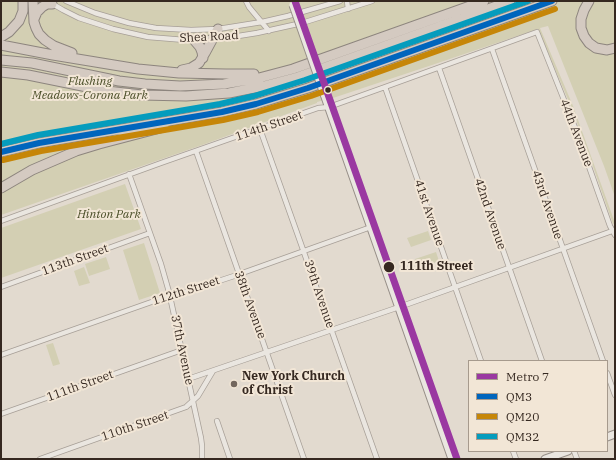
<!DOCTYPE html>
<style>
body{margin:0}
#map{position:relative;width:616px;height:460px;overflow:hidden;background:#e2dacf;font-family:"IBM Plex Serif",serif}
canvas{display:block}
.frame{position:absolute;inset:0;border:2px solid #352820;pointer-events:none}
.legend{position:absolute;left:468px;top:360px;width:140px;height:92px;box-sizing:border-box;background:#f2e6d6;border:1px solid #a69a8d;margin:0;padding:5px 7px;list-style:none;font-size:12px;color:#352820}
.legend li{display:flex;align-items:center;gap:8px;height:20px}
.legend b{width:20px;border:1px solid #a69a8d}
</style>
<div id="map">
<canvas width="616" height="460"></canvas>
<div class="frame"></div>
<ul class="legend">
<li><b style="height:5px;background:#9a38a1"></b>Metro 7</li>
<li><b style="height:5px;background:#0065bd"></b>QM3</li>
<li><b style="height:5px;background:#c68608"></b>QM20</li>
<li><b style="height:5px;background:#059cbd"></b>QM32</li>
</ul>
</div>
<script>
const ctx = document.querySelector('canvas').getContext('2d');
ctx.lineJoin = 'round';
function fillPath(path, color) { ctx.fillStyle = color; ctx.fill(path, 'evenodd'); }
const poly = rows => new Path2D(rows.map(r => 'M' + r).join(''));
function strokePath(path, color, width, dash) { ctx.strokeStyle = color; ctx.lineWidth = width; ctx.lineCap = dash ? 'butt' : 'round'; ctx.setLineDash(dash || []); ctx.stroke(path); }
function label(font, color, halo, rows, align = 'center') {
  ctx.font = font + ' "IBM Plex Serif",serif'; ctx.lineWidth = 4; ctx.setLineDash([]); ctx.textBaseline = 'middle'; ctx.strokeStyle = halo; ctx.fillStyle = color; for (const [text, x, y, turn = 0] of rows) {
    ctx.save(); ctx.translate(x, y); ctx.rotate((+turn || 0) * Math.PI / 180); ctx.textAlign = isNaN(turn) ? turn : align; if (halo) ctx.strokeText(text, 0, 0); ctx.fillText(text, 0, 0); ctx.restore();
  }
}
const green = poly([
 [1,1,615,1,615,197,604,166,548,26,540,28,573,106,615,223,613,224,588,152,572,109,538,29,432,65,333,98,332,98,317,102,317,103,205,144,1,215],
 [125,184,141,229,1,278,1,228],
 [428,231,431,240,411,247,407,238],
 [144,243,160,293,139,300,123,250],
 [436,252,439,261,419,269,415,259],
 [106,257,110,269,89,276,85,264],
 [84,267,90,283,79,286,74,271],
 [53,343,60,364,53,366,46,345]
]);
const street = poly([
 [66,1,95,13,129,23,156,28,191,30,218,29,262,22,288,16,340,1],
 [246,1,249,7,269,31],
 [347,1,348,9],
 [51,3,63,10,79,18,113,29,148,37,185,40,232,37,257,33,302,23,372,1],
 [492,49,603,361],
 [439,68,542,361],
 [385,87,481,361],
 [260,129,301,244,377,459],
 [196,151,304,459],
 [129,174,161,264,169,292,201,438,202,446,202,459],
 [1,221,161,163,318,108,329,107,385,87,537,32,576,130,610,226,615,235],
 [1,287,150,233],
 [1,355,160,299,176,295,234,276,371,227],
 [607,373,615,395],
 [188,379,405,305,615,230],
 [1,414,182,350],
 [217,421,230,459],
 [513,451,516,459],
 [574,451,577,459],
 [40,459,186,407,198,396,213,371]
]);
const secondary = poly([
 [324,94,452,459],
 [607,437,615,434],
 [545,459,568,451]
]);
const highway = poly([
 [33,1,34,22,36,28,39,34,45,40,54,46,72,53],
 [589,1,584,10,581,19,581,28,584,36,589,43,596,48,607,50,615,48],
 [34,19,37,12,42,7,47,4,52,4],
 [1,37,9,32,19,21,23,11,23,1],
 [194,40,200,47,202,52,203,58],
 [1,45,53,55,138,69,179,73,226,74,254,74],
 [1,60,32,63,119,81,145,84,180,86,224,84,259,78,293,69,484,1],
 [182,70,191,68,199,63,205,53,218,29],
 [1,72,28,75,107,91,142,95,186,96,229,93,264,86,298,77,466,17,510,1],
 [1,152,39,143,222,112,256,104,308,88,552,1],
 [1,188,32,170,76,151,99,144,164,127]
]);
const secondaryBridge = poly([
 [293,5,324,94]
]);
const bus1 = poly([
 [1,152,39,143,222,112,256,104,308,88,552,1]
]);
const bus2 = poly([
 [3,160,41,151,223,120,258,112,311,96,555,9]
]);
const bus3 = poly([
 [1,144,38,135,220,104,254,96,305,80,528,1]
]);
const metro1 = poly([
 [295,1,457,459]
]);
const markers = [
 [328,90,3.5,"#352820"],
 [389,267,6,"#352820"],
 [234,384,4,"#72665d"]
];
const streetNames = [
 ["Shea Road",209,37,-3],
 ["114th Street",269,126,-19],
 ["44th Avenue",576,133,69],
 ["43rd Avenue",547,205,71],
 ["41st Avenue",429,213,71],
 ["42nd Avenue",490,214,71],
 ["113th Street",75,260,-20],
 ["112th Street",186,291,-18],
 ["39th Avenue",319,294,71],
 ["38th Avenue",250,305,70],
 ["37th Avenue",182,350,78],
 ["111th Street",80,386,-20],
 ["110th Street",135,426,-19]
];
const parkNames = [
 ["Flushing",90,82],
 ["Meadows-Corona Park",90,96],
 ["Hinton Park",109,215]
];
const stopNames = [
 ["111th Street",400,267]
];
const poiNames = [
 ["New York Church",242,377],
 ["of Christ",242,391]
];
fillPath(green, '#d3cfb3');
strokePath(street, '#a79f97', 6);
strokePath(secondary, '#978f88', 9);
strokePath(highway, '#8d857e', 11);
strokePath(street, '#eae6e0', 4.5);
strokePath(secondary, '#eae6e0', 7);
strokePath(highway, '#d4cac1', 9);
strokePath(secondaryBridge, '#978f88', 9, []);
strokePath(secondaryBridge, '#eae6e0', 7);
strokePath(bus1, '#0065bd', 6);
strokePath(bus2, '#c68608', 6);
strokePath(bus3, '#059cbd', 6);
strokePath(metro1, '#9a38a1', 7);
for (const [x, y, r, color] of markers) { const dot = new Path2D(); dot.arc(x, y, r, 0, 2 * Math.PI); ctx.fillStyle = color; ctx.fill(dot); strokePath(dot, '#f2e6d6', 1.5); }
label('12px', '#352820', '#f2e6d6', streetNames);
label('italic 12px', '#4b4f29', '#f2e6d6', parkNames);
label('bold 12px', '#352820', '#f2e6d6', stopNames, 'left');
label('bold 12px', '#352820', '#f2e6d6', poiNames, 'left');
</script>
